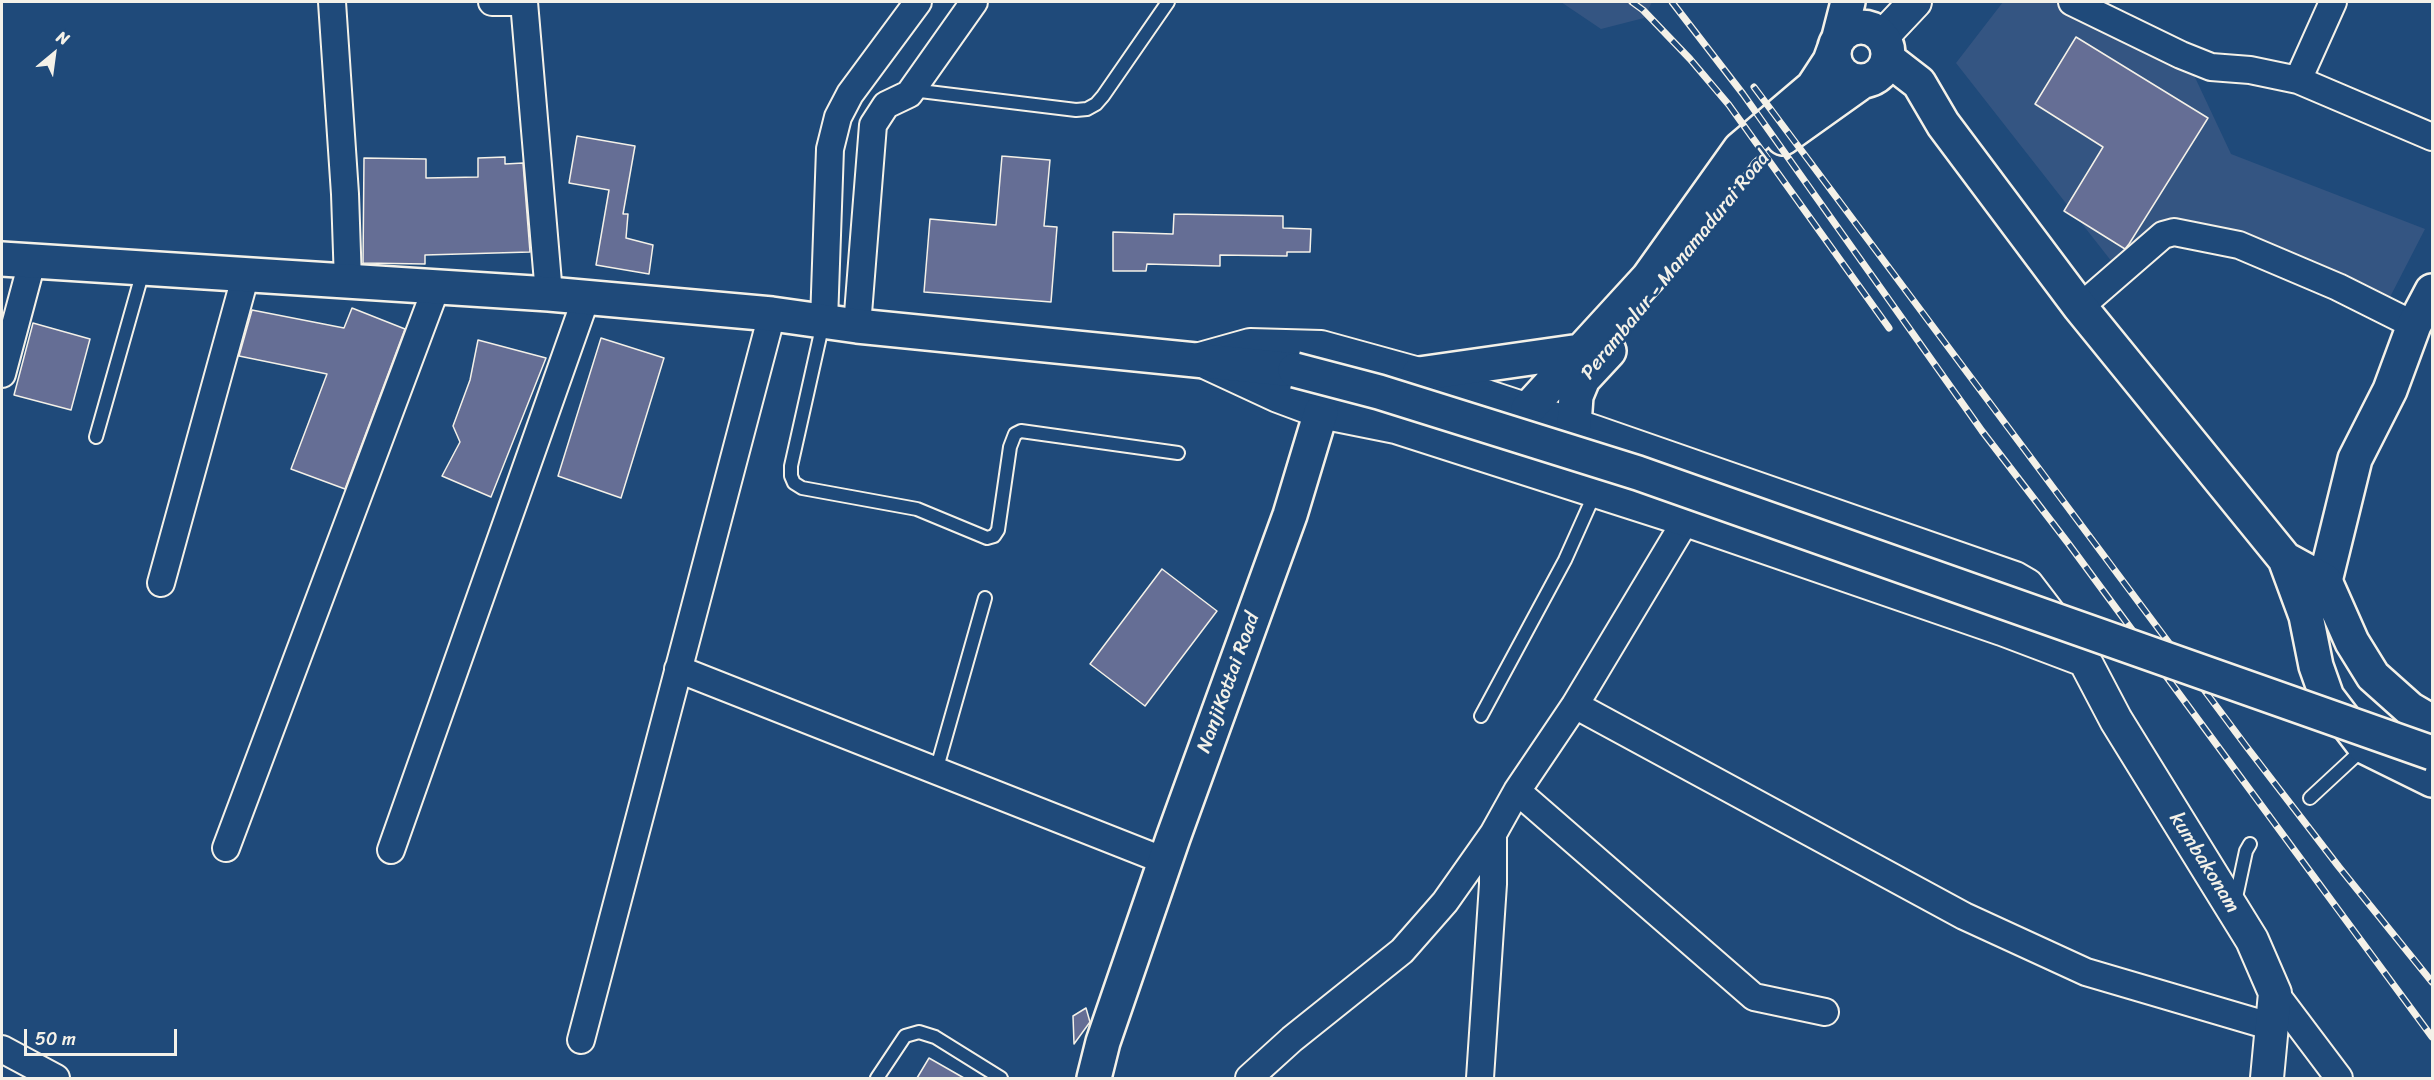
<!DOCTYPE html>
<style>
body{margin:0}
#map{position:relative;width:2434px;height:1080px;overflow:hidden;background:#1f4a7a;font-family:Sriracha,sans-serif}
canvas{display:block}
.frame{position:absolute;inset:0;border:3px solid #f4f1e8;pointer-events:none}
.north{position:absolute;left:24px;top:24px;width:60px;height:60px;-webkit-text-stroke:4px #1f4a7a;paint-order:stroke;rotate:29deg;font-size:16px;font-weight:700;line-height:24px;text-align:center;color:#f4f1e8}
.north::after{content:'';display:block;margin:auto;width:21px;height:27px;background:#f4f1e8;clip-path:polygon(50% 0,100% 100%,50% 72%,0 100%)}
.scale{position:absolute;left:24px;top:1029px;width:153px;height:27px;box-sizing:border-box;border:3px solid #f4f1e8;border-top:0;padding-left:8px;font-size:18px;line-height:21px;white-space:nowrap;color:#f4f1e8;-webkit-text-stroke:4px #1f4a7a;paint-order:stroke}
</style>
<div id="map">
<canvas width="2434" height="1080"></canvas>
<div class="frame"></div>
<div class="north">N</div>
<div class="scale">50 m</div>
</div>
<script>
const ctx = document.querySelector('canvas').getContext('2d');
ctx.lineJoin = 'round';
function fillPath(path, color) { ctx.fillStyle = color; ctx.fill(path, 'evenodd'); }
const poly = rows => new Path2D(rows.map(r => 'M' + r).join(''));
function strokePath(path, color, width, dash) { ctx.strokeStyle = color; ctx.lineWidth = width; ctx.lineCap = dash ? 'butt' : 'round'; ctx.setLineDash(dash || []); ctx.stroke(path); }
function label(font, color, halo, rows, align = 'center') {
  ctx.font = font + ' Sriracha,sans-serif'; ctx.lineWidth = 5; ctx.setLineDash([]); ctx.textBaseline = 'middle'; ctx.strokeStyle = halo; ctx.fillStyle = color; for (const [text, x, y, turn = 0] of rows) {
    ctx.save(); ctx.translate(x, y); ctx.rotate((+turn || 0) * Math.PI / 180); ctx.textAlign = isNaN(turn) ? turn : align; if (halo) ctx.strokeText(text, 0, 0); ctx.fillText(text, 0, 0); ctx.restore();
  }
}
const built = poly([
 [1561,2,1652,2,1644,18,1601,29],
 [2003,2,2053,2,2090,16,2192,71,2231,154,2425,229,2389,299,2345,276,2233,231,2165,224,2112,262,1956,63]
]);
const building = poly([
 [2076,37,2208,118,2129,244,2125,249,2064,211,2103,147,2035,104,2076,37],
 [577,136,635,146,623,214,628,214,626,238,653,245,649,274,596,265,609,190,569,183,577,136],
 [1002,156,1050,160,1044,226,1057,227,1051,302,924,292,930,219,996,225,1002,156],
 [505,157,505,164,523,163,530,252,425,255,425,264,363,263,364,158,426,159,426,178,478,177,478,158,505,157],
 [1174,214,1283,216,1283,228,1311,229,1310,252,1287,252,1287,256,1220,255,1220,266,1147,264,1146,271,1113,271,1113,232,1173,234,1174,214],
 [352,308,405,329,345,489,291,469,327,374,239,356,252,310,344,328,352,308],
 [33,323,90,339,71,410,14,395,33,323],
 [601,338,664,358,621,498,558,476,601,338],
 [478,340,546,358,491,497,442,476,460,442,453,426,470,380,478,340],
 [1162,569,1217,611,1145,706,1090,664,1162,569],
 [1086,1008,1090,1022,1074,1044,1073,1016,1086,1008],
 [929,1058,964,1078,917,1078,929,1058]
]);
const service = poly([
 [912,90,1076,110,1087,109,1096,104,1103,96,1168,2],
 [823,323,791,466,791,476,794,483,802,488,917,509,987,538,994,536,998,530,1010,447,1015,434,1021,431,1178,453],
 [96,437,143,271],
 [1481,716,1565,560,1595,493],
 [936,771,985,598],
 [2310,798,2364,748],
 [2235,902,2246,851,2250,844],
 [877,1078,905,1036,919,1032,935,1037,1001,1078]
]);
const minor = poly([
 [332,2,345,194,348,282],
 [492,2,523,2],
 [524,2,549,294],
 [2072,2,2181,55,2211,67,2250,70,2298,80],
 [2333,2,2298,80,2432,137],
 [2080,307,2163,235,2174,232,2239,245,2338,287,2414,325],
 [824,321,830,149,838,117,850,94,918,2],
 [857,326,873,125,886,105,909,94,974,2],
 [2,374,32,262],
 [161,583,246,274],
 [678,669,1165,861],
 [1575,705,1964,916,2086,972,2273,1027],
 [1517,791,1754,997,1825,1012],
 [226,848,436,288],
 [391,850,586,298],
 [2275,993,2339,1078],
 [581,1040,772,314],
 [2,1049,56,1078],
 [1249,1078,1292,1039,1402,951,1445,902,1493,834,1517,791,1575,705,1686,520,1692,502],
 [1480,1078,1493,884,1493,834]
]);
const tertiary = poly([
 [1882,37,1915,2],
 [1200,359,1250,345,1321,347,1419,374,1595,432,2015,578,2027,585,2085,661,2116,720,2252,940,2275,993,2267,1078],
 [1209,364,1278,396,1321,412,1396,427,1686,520,2002,629,2084,660]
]);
const secondary = poly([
 [2325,581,2355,459,2390,390,2414,325,2432,291],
 [1094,1078,1103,1042,1173,838,1290,515,1321,412]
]);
const primary = poly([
 '1834 54a27 27 0 1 1 54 0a27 27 0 1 1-54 0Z',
 [1839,37,1848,2],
 [1888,59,1919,83,1943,124,2080,307,2285,559,2306,616,2316,666,2327,697,2365,747,2432,780],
 [1783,138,1863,81],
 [2,259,549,294,772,314,857,326,1295,370],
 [1419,374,1580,351],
 [1528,409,1648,278,1740,149,1813,87,1830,61,1834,50],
 [1574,425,1576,396,1583,379,1609,351],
 [2285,559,2325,581,2352,642,2373,676,2410,709,2432,722]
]);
const rail = poly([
 [1632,2,1643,10,1690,59,1729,105,1889,328],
 [1672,2,1743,94,1982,431,2068,543,2432,1037],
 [1754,87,2246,746,2339,867,2432,982]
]);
const primaryBridge = poly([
 [1295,370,1379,392,1638,473,2432,753]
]);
const streetNames = [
 ["Perambalur - Manamadurai Road",1676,266,-51],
 ["NanjiKottai Road",1229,683,-70],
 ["kumbakonam",2204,863,58]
];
fillPath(built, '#345582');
fillPath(building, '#656e95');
strokePath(building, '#f4f1e8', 1.5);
strokePath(service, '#f4f1e8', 16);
strokePath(minor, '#f4f1e8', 30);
strokePath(tertiary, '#f4f1e8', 36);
strokePath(secondary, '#f4f1e8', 38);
strokePath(primary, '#f4f1e8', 38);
strokePath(service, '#1f4a7a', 12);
strokePath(minor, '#1f4a7a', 26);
strokePath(tertiary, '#1f4a7a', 32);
strokePath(secondary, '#1f4a7a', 33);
strokePath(primary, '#1f4a7a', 33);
strokePath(rail, '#f4f1e8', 7);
strokePath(rail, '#1f4a7a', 4.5, [14]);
strokePath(primaryBridge, '#f4f1e8', 38, []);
strokePath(primaryBridge, '#1f4a7a', 33);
label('20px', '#f4f1e8', '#1f4a7a', streetNames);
</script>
